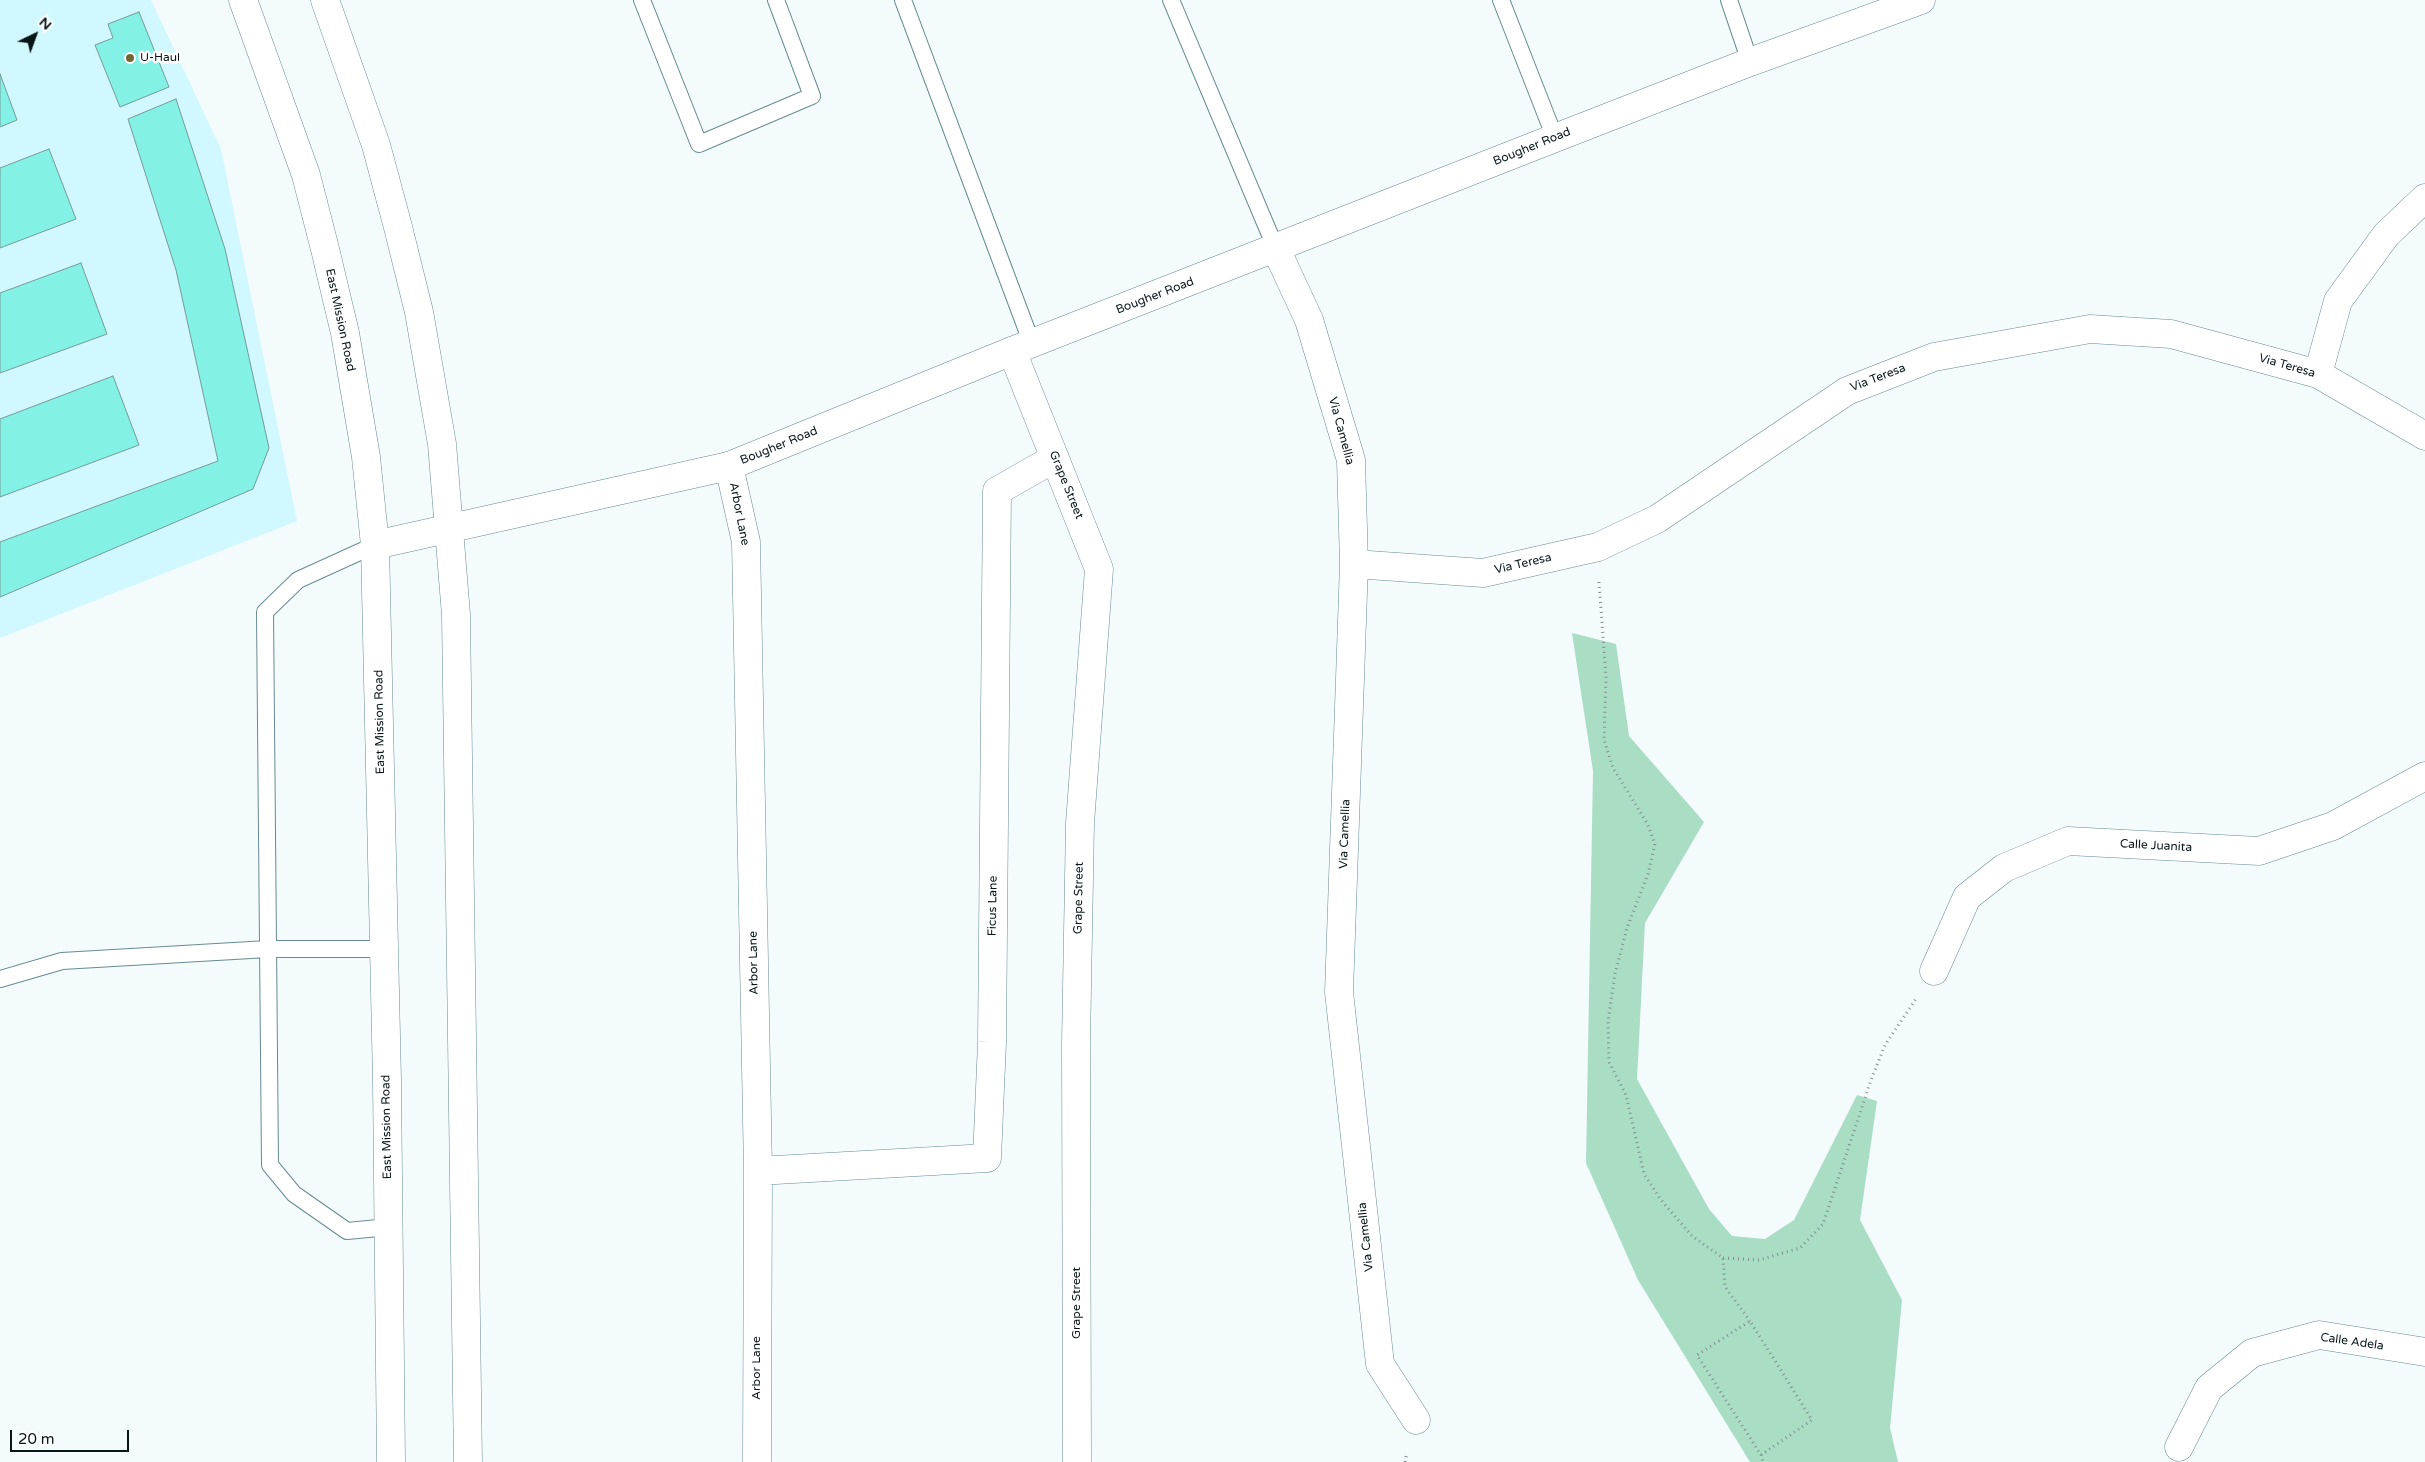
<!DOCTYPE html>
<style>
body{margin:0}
#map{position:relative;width:2425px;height:1462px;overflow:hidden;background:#f4fbfd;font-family:"Varela Round",sans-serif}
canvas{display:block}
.north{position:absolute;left:10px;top:10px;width:50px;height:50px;-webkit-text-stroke:4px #fff;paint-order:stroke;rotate:42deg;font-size:14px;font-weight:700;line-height:20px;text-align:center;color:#081618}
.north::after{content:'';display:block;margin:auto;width:18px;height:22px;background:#081618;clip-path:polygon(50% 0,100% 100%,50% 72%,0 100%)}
.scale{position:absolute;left:10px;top:1430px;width:119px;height:22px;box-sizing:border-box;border:2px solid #081618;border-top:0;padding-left:6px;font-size:15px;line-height:18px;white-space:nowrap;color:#081618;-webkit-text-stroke:4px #fff;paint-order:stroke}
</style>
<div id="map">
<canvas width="2425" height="1462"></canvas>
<div class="north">N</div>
<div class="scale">20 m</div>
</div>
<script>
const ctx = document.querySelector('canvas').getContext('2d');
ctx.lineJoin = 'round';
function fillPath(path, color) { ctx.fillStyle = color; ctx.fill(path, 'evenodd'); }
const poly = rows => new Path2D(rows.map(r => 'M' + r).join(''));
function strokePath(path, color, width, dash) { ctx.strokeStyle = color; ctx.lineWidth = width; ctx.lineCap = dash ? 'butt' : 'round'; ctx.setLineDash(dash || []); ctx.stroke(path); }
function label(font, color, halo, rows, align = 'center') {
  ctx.font = font + ' "Varela Round",sans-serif'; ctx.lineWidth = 5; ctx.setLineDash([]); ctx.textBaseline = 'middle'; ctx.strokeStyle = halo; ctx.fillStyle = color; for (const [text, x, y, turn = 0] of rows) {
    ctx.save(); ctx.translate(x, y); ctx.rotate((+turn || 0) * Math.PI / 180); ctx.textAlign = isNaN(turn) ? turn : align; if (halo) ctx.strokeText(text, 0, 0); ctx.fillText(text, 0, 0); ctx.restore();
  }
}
const built = poly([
 [0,0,151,0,221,149,297,521,0,638]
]);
const green = poly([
 [1572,633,1616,644,1629,736,1704,822,1645,923,1637,1079,1709,1209,1732,1236,1765,1239,1794,1220,1857,1095,1877,1101,1860,1220,1902,1300,1890,1428,1898,1462,1750,1462,1638,1280,1586,1163,1593,771]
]);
const building = poly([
 [139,12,169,87,120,107,95,45,113,38,108,24,139,12],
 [0,74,17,120,0,127,0,74],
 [176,99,225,249,269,448,253,489,0,597,0,542,218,461,176,270,128,119,176,99],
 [49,149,76,219,0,248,0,168,49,149],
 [81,263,107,334,0,373,0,293,81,263],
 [113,376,139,445,0,497,0,419,113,376]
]);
const path = poly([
 [1599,582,1606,677,1604,740,1613,768,1647,823,1655,844,1648,874,1627,928,1615,974,1608,1021,1609,1062,1626,1095,1644,1174,1661,1200,1692,1236,1723,1258,1725,1287,1750,1321],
 [1723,1258,1759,1260,1800,1248,1823,1224,1871,1080,1885,1045,1916,999],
 [1761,1455,1812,1420,1750,1321,1697,1355,1761,1455,1763,1462],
 [1405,1462,1407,1453]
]);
const lane = poly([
 [642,0,699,144,812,96,776,0],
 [903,0,1032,344],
 [1171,0,1276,249],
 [1501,0,1555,138],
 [1729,0,1750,62],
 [375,545,298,580,265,612,270,1165,294,1194,347,1231,389,1227],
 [0,979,62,961,268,949,384,949]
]);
const street = poly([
 [1276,249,1309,320,1351,460,1354,564,1339,992,1380,1364,1416,1420],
 [1012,351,1099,569,1080,823,1076,1043,1077,1462],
 [2318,374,2338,301,2386,235,2425,198],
 [729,466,746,542,758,1171,757,1462],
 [1354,564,1483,573,1598,547,1657,519,1847,391,1934,357,2090,329,2171,334,2318,374,2425,436],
 [1934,971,1967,897,2004,868,2068,841,2259,851,2333,826,2425,776],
 [758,1171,987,1158,992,1042,997,491,1055,458],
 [2179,1447,2209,1388,2252,1353,2319,1335,2425,1352]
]);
const secondary = poly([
 [375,545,729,466,1012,351,1555,138,1750,62,1921,0]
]);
const primary = poly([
 [243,0,306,175,325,249,345,333,366,457,375,545,387,1081,391,1462],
 [325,0,376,145,398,227,419,312,442,444,456,615,468,1462]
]);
const markers = [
 [130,58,5,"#726734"]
];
const poiNames = [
 ["U-Haul",140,58]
];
const streetNames = [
 ["Bougher Road",1532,147,-22],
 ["Bougher Road",1155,296,-21],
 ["East Mission Road",340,320,78],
 ["Via Teresa",2287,366,16],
 ["Via Teresa",1878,378,-21],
 ["Via Camellia",1341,431,75],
 ["Bougher Road",779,446,-22],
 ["Grape Street",1066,485,68],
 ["Arbor Lane",739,514,79],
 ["Via Teresa",1523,564,-13],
 ["East Mission Road",380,722,-91],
 ["Via Camellia",1345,834,-88],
 ["Calle Juanita",2156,846,3],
 ["Grape Street",1079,898,-89],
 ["Ficus Lane",993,906,-89],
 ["Arbor Lane",754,963,-91],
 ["East Mission Road",387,1127,-91],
 ["Via Camellia",1366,1237,-96],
 ["Grape Street",1077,1303,-90],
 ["Calle Adela",2352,1342,8],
 ["Arbor Lane",757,1368,-90]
];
fillPath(built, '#d1f8fe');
fillPath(green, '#a9ddc4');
fillPath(building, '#83f1e6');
strokePath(building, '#779c97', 1);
strokePath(lane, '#678b91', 18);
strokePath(street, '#678b91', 29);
strokePath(secondary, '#678b91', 29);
strokePath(primary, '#678b91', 29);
strokePath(path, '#838e90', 3, [1, 4]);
strokePath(lane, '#fff', 16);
strokePath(street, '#fff', 28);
strokePath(secondary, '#fff', 28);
strokePath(primary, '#fff', 28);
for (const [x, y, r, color] of markers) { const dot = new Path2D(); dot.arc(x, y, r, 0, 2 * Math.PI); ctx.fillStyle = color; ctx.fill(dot); strokePath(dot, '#fff', 2); }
label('12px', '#081618', '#fff', poiNames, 'left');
label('12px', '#081618', '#fff', streetNames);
</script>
